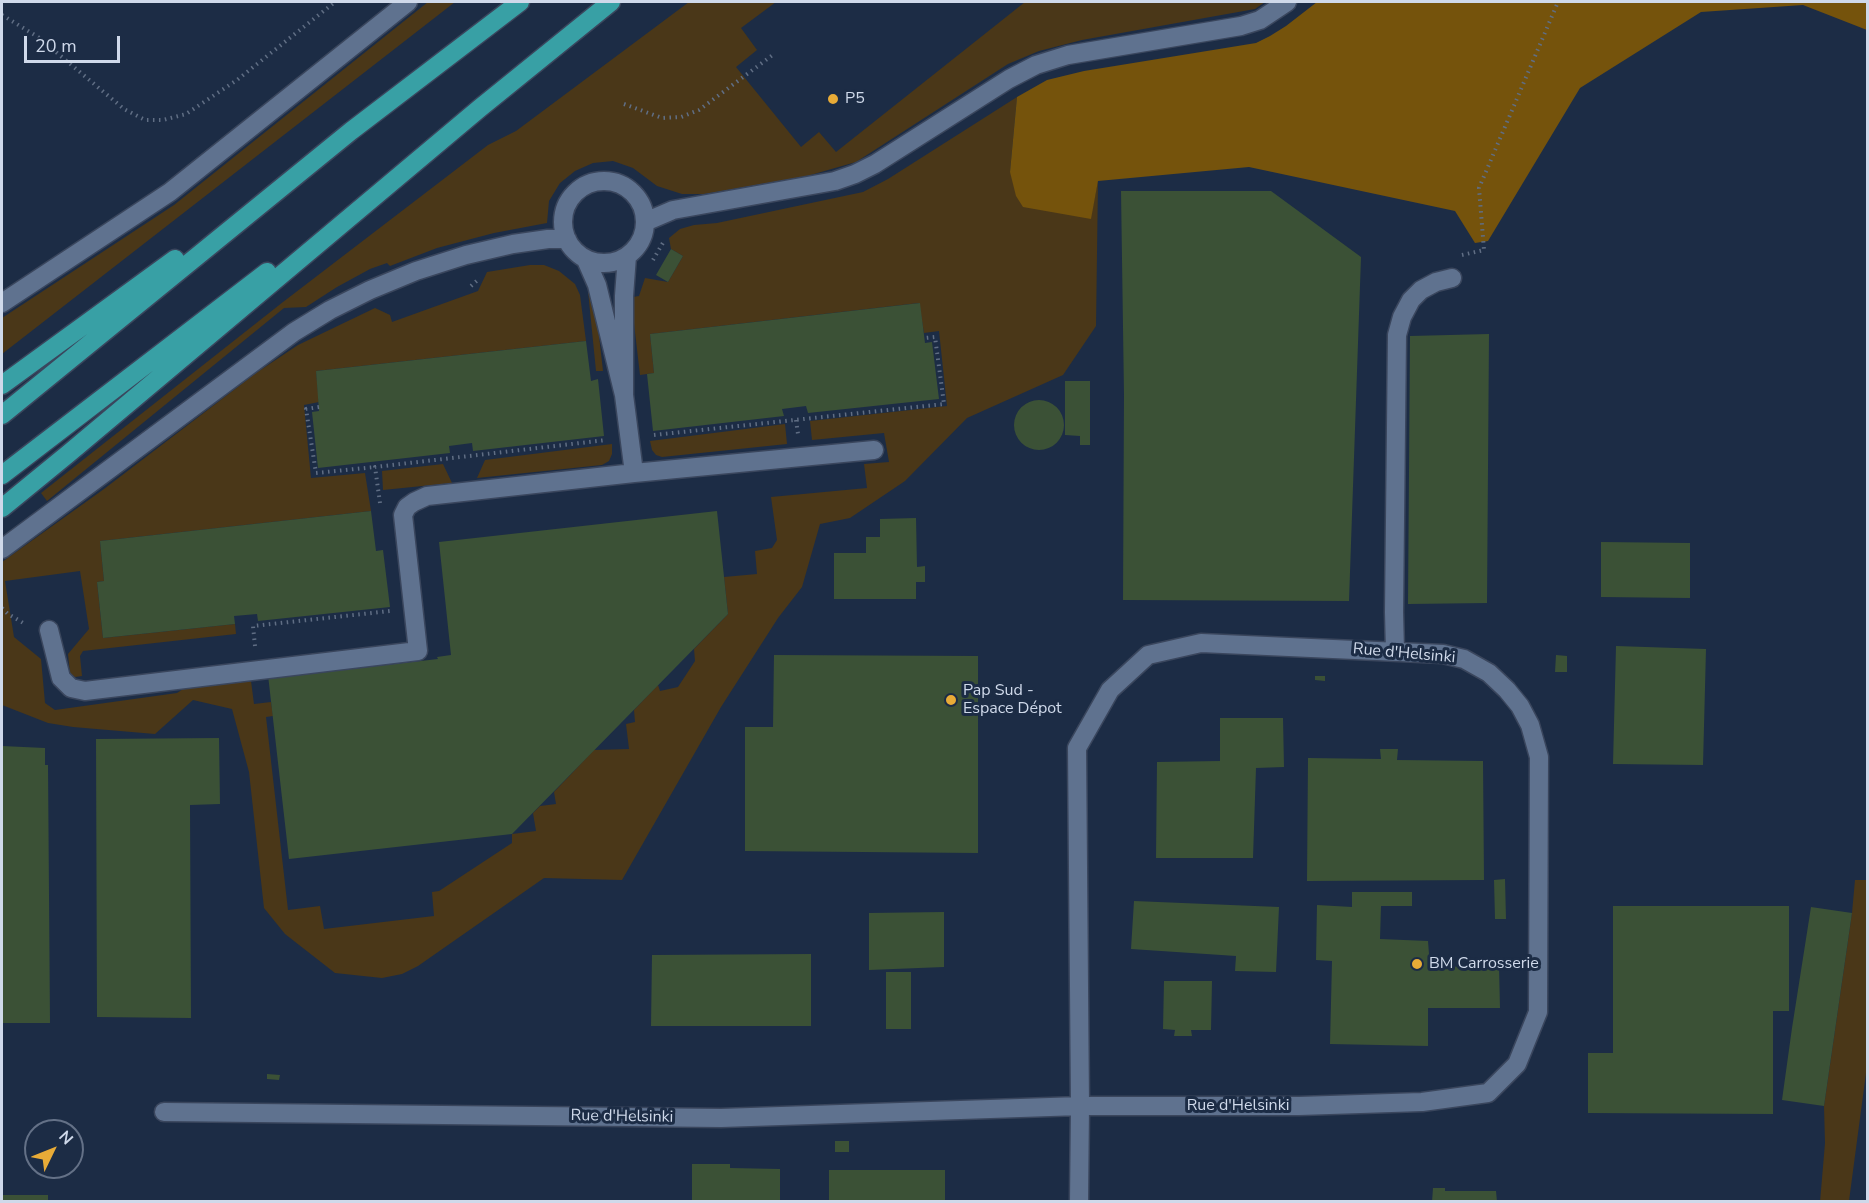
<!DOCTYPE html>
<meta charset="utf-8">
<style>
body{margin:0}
#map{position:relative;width:1869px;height:1203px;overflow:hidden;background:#1c2c45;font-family:"Nunito Sans",sans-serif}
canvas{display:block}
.frame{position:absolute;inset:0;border:3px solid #cfd9ea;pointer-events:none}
.north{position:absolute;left:24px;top:1119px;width:60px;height:60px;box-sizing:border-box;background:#1c2c45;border:2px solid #647187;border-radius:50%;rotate:47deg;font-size:16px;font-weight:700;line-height:24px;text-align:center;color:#cfd9ea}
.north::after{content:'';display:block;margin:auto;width:21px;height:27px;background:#e8ab37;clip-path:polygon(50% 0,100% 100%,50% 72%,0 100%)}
.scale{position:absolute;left:24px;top:36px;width:96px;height:27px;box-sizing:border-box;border:3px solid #cfd9ea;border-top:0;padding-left:8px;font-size:18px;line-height:21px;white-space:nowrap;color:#cfd9ea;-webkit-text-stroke:4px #1c2c45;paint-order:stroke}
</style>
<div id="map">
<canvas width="1869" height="1203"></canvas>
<div class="frame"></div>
<div class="north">N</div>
<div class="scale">20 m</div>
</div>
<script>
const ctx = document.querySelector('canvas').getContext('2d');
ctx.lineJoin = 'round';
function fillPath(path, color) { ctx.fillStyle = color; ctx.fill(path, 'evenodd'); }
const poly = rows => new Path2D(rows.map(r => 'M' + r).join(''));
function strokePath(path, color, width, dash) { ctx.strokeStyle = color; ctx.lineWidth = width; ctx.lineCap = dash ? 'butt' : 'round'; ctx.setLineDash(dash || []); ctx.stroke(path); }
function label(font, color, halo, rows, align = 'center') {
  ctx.font = font + ' "Nunito Sans",sans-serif'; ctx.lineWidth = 6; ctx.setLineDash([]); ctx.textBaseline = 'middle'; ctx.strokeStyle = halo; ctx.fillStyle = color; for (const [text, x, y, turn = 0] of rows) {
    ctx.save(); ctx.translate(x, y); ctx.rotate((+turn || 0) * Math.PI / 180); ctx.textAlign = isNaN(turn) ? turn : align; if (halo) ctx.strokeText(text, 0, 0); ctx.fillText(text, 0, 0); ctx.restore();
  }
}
const green = poly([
 [428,2,455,2,2,354,2,318,174,205],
 [689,2,776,2,741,28,757,50,736,67,801,147,819,132,836,152,1025,2,1265,2,1255,9,1082,40,1039,51,1008,64,856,162,807,176,704,194,682,194,657,186,633,168,613,161,593,163,575,171,560,183,549,201,547,223,494,233,437,248,390,266,387,263,370,269,337,287,306,307,284,308,47,501,41,493,283,302,488,145,516,131],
 [1017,97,1010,172,1091,215,1098,181,1096,326,1063,375,967,418,905,481,850,518,820,524,802,587,778,618,721,707,622,880,544,878,418,966,402,974,382,978,335,973,285,934,264,908,249,772,232,709,193,700,155,734,73,727,48,723,2,705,2,562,104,489,256,373,298,345,375,308,390,315,392,322,478,291,487,272,530,265,544,265,559,271,575,284,580,295,586,341,316,371,319,402,304,405,311,478,365,473,371,511,100,541,104,581,97,582,103,638,235,624,236,634,83,651,80,656,82,676,75,677,70,673,68,654,89,629,80,571,5,581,14,637,41,659,45,703,55,710,177,693,189,685,251,681,254,704,271,702,273,716,266,717,288,910,320,906,324,929,434,916,432,892,439,891,512,843,512,834,536,831,533,813,540,806,556,804,554,792,594,750,629,749,626,724,635,722,634,710,658,685,660,691,678,687,695,661,694,649,728,614,724,577,757,574,755,551,772,548,777,540,771,497,867,488,864,464,889,462,884,433,812,440,810,421,947,406,939,331,924,333,919,303,650,334,654,373,640,375,633,315,633,297,639,296,645,278,668,282,683,256,671,249,669,238,680,229,694,225,717,223,863,192,888,179],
 [588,291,596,309,603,371,596,371],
 [785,424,787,444,662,457,656,455,652,450,650,441],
 [612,444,612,454,609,461,602,465,477,478,485,460],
 [443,464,452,483,383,490,382,471],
 [1855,880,1867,880,1868,1058,1849,1201,1820,1202,1825,1143,1824,1106,1852,913]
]);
const forest = poly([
 [1317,2,1867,2,1867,30,1803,5,1701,12,1580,88,1488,241,1475,243,1455,211,1249,167,1098,181,1091,219,1023,207,1016,196,1010,172,1017,97,1047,80,1084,71,1256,43,1270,36,1286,26]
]);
const building = poly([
 [1121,191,1271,191,1361,257,1349,601,1123,600,1124,395],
 [671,249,683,256,668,282,656,275],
 [920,303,925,343,932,342,939,399,808,413,806,406,782,409,784,416,653,431,647,374,654,373,650,334],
 [1489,334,1487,603,1408,604,1410,336],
 [586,341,591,381,598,379,604,436,473,451,472,443,449,446,450,453,318,468,312,412,319,411,316,371],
 [1065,381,1090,381,1090,445,1080,445,1080,436,1065,435],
 '1014 425a25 25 0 1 1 50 0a25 25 0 1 1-50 0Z',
 [371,511,376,551,383,550,390,607,258,621,257,614,234,616,235,624,103,638,97,582,104,581,100,541],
 [717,511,728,614,512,834,289,859,268,675,315,670,315,673,438,659,437,657,451,655,439,542],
 [916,518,917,567,925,566,925,582,916,582,916,599,834,599,834,553,866,553,866,537,880,537,880,519],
 [1601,542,1690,543,1690,598,1601,597],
 [1616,646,1706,649,1703,765,1613,764],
 [774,655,978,656,978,853,745,851,745,727,773,727],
 [1556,655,1567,656,1567,672,1555,672],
 [1315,676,1325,676,1325,681,1315,680],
 [1220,718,1283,718,1284,767,1256,768,1253,858,1156,858,1157,762,1220,761],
 [219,738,220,804,190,805,191,1018,97,1017,96,739],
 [2,746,45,748,45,765,48,765,50,1023,2,1023],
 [1380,749,1398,749,1397,760,1483,761,1484,880,1307,881,1308,758,1381,759],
 [1505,879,1506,919,1495,919,1494,880],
 [1352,892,1412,892,1412,906,1381,906,1380,939,1428,941,1430,967,1499,966,1500,1008,1428,1008,1428,1046,1330,1044,1332,961,1316,960,1317,905,1352,907],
 [1134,901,1279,907,1276,972,1235,971,1236,956,1131,949],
 [1613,906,1789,906,1789,1011,1773,1011,1773,1114,1588,1113,1588,1053,1613,1053],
 [1811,907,1852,913,1824,1106,1782,1100,1792,1028],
 [944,912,944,967,869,970,869,913],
 [811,954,811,1026,651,1026,652,955],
 [886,972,911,972,911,1029,886,1029],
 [1164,981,1212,981,1211,1030,1191,1030,1192,1036,1174,1036,1175,1030,1163,1029],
 [267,1074,280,1075,279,1080,267,1079],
 [835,1141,849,1141,849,1152,835,1152],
 [692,1164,730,1164,730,1168,780,1169,780,1202,692,1202],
 [829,1170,945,1170,945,1202,829,1202],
 [1433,1188,1445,1188,1445,1191,1496,1191,1497,1202,1432,1202],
 [2,1195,48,1195,48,1202,2,1202]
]);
const path = poly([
 [2,15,38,37,124,109,145,120,163,120,186,114,237,80,335,2],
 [624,104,662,118,681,117,699,110,774,54],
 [1462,255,1484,250,1479,188,1558,2],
 [653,260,664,241],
 [471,286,480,278],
 [319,407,306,409,316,473,375,467],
 [796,420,798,434],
 [654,435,944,404,935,337,925,338],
 [380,503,375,467,606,440],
 [2,608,8,614,25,624],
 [255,646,253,626,390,611]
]);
const minor = poly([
 '563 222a41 41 0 1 1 82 0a41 41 0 1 1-82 0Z',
 [645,222,673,210,835,181,855,174,875,164,1009,79,1036,65,1068,55,1241,26,1260,20,1287,2],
 [586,260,597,285,624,395,624,296,627,256],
 [2,303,170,192,408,2],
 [624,395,634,473],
 [2,549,294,332,330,310,370,290,416,271,466,255,513,244,548,239,567,239],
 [49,630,61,678,71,688,85,691,418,651,403,515,407,507,414,502,427,496,634,473,874,450],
 [1395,651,1394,612,1397,335,1402,317,1411,300,1421,290,1436,282,1452,278],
 [164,1112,721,1118,1080,1106,1299,1106,1422,1102,1488,1093,1517,1064,1538,1012,1539,757,1530,725,1520,706,1507,690,1489,673,1464,659,1443,654,1201,643,1148,655,1110,690,1077,748,1080,1106,1079,1202]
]);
const highway = poly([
 [2,385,175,259],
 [2,415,351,131,520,2],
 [2,475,267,272],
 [2,508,68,454,480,108,611,2]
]);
const markers = [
 [833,99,6,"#e8ab37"],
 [951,700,6,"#e8ab37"],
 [1417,964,6,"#e8ab37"]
];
const poiNames = [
 ["P5",845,99],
 ["Pap Sud -",963,691],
 ["Espace Dépot",963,709],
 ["BM Carrosserie",1429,964]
];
const streetNames = [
 ["Rue d'Helsinki",1404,654,5],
 ["Rue d'Helsinki",1238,1106],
 ["Rue d'Helsinki",622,1117,1]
];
fillPath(green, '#4a3718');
fillPath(forest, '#75530c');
fillPath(building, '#3b5136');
strokePath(minor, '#3a465d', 21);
strokePath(highway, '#3a465d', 21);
strokePath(path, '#606e84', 4, [1.5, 4.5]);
strokePath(minor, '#5f728f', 18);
strokePath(highway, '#38a0a5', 18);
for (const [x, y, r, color] of markers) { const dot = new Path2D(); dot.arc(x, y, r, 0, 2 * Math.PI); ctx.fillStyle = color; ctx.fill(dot); strokePath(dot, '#1c2c45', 2); }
label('16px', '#cfd9ea', '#1c2c45', poiNames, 'left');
label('16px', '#cfd9ea', '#1c2c45', streetNames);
</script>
